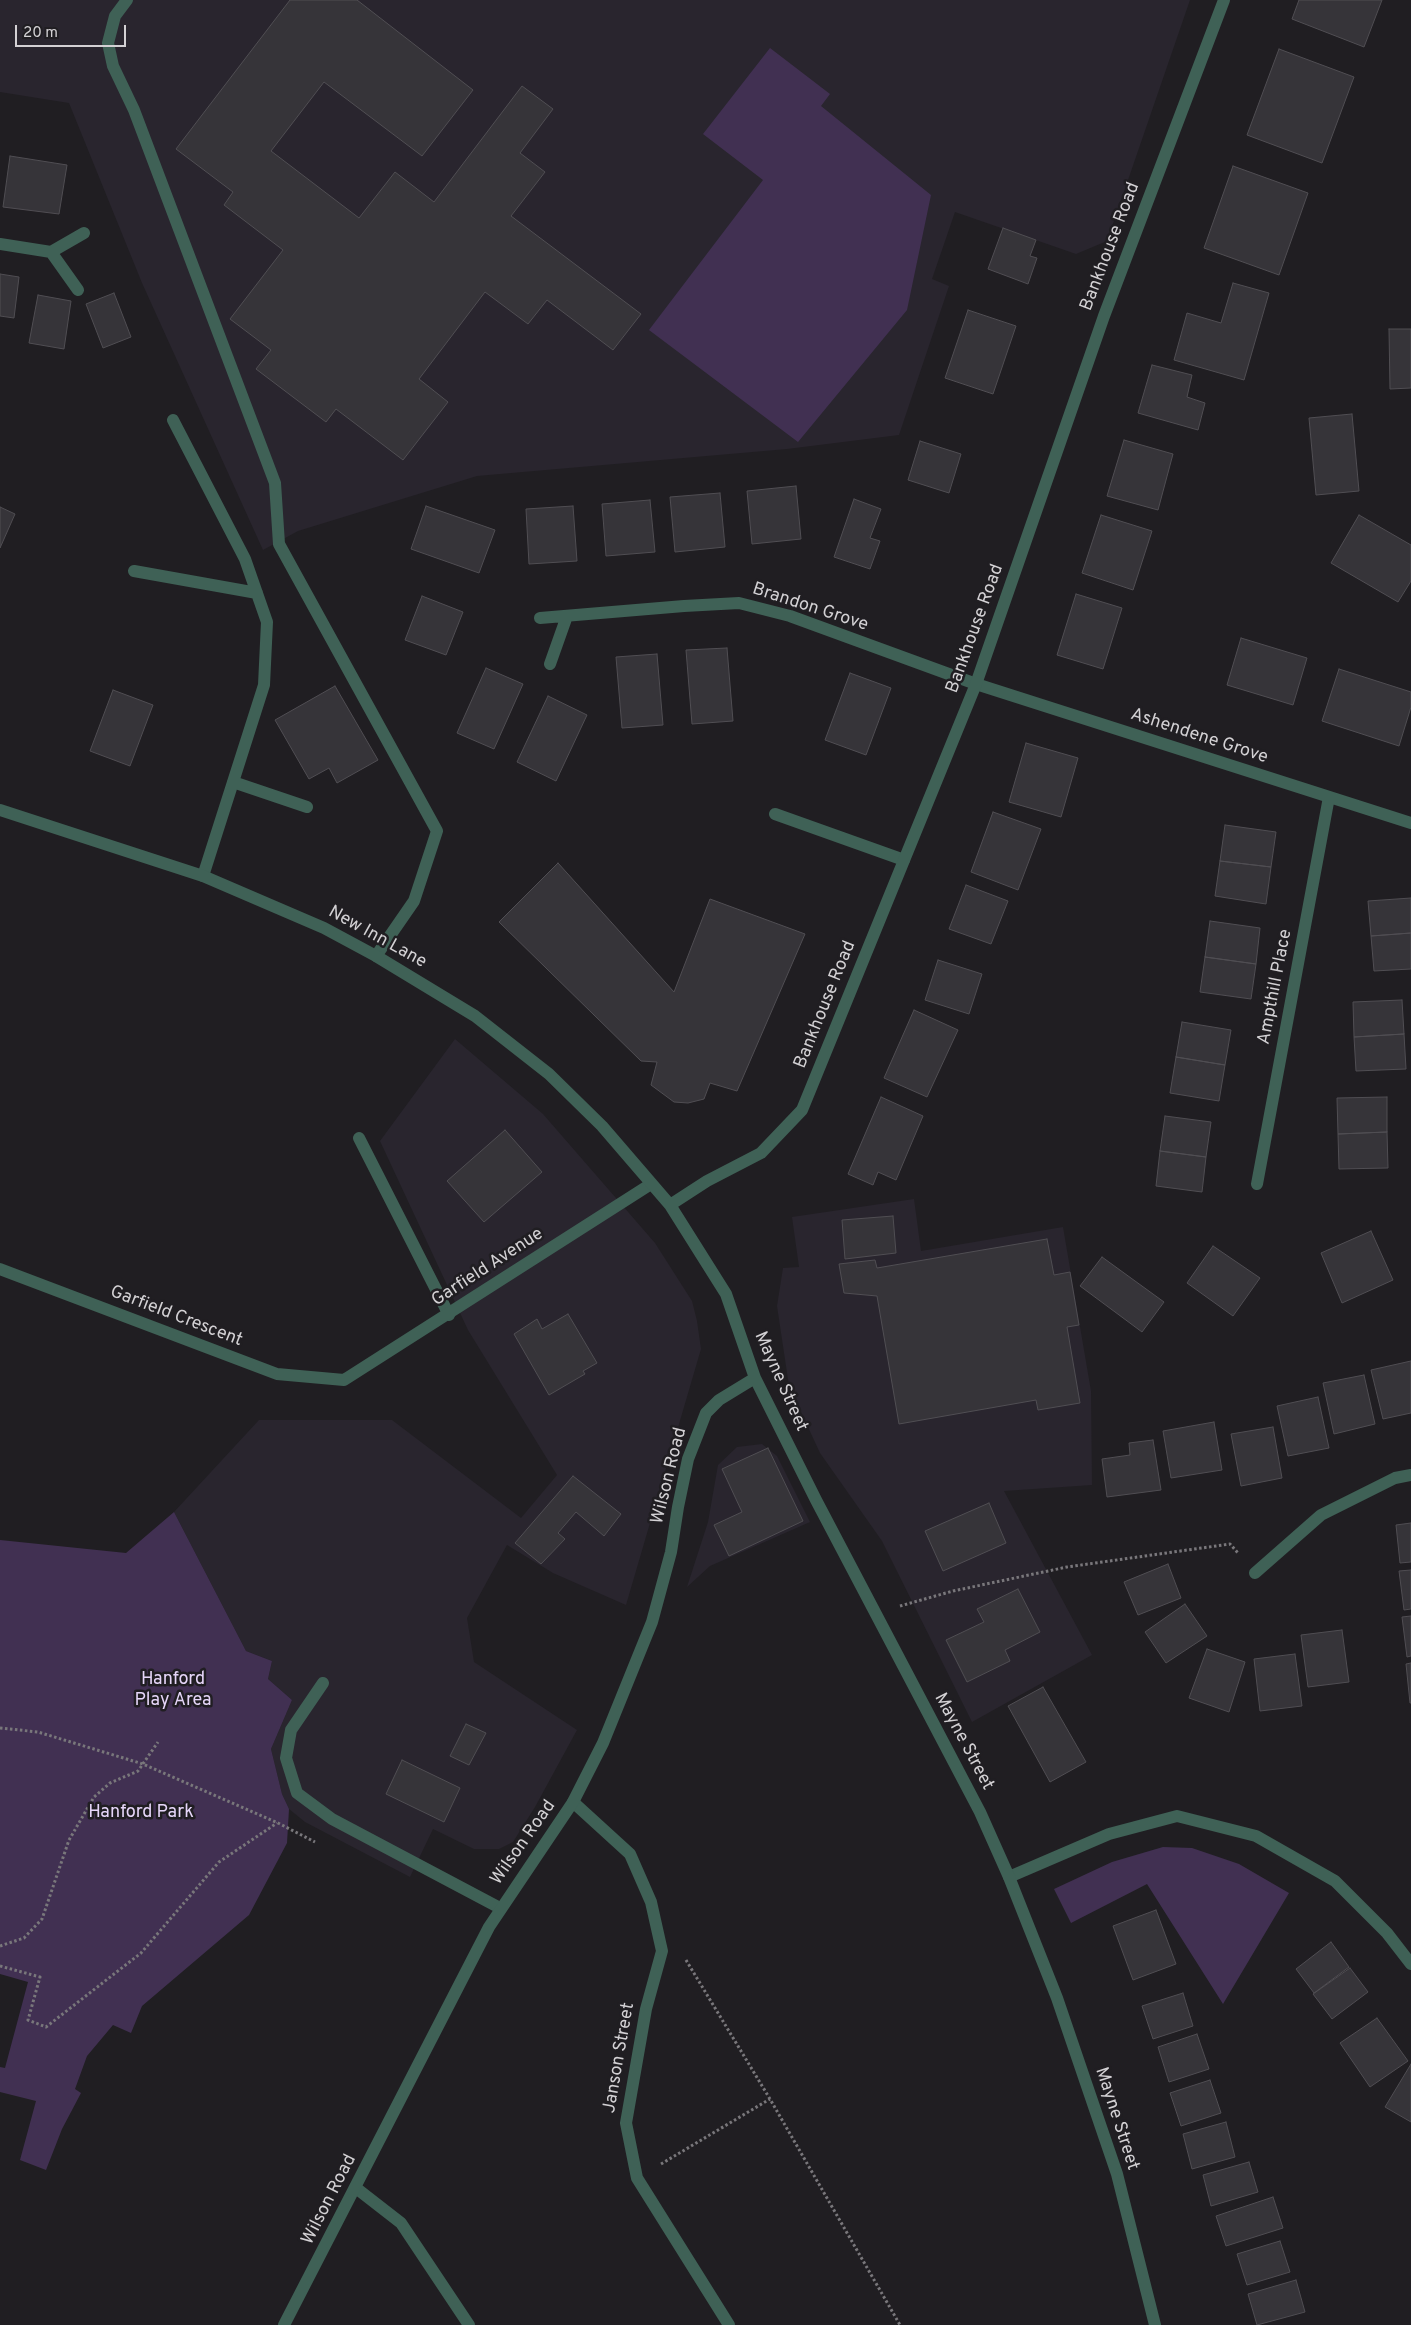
<!DOCTYPE html>
<style>
body{margin:0}
#map{position:relative;width:1411px;height:2325px;overflow:hidden;background:#201e22;font-family:Overpass,sans-serif}
canvas{display:block}
.scale{position:absolute;left:15px;top:25px;width:111px;height:22px;box-sizing:border-box;border:2px solid #d3d1d4;border-top:0;padding-left:6px;font-size:15px;line-height:18px;white-space:nowrap;color:#d3d1d4;-webkit-text-stroke:4px #201e22;paint-order:stroke}
</style>
<div id="map">
<canvas width="1411" height="2325"></canvas>
<div class="scale">20 m</div>
</div>
<script>
const ctx = document.querySelector('canvas').getContext('2d');
ctx.lineJoin = 'round';
function fillPath(path, color) { ctx.fillStyle = color; ctx.fill(path, 'evenodd'); }
const poly = rows => new Path2D(rows.map(r => 'M' + r).join(''));
function strokePath(path, color, width, dash) { ctx.strokeStyle = color; ctx.lineWidth = width; ctx.lineCap = dash ? 'butt' : 'round'; ctx.setLineDash(dash || []); ctx.stroke(path); }
function label(font, color, halo, rows, align = 'center') {
  ctx.font = font + ' Overpass,sans-serif'; ctx.lineWidth = 5; ctx.setLineDash([]); ctx.textBaseline = 'middle'; ctx.strokeStyle = halo; ctx.fillStyle = color; for (const [text, x, y, turn = 0] of rows) {
    ctx.save(); ctx.translate(x, y); ctx.rotate((+turn || 0) * Math.PI / 180); ctx.textAlign = isNaN(turn) ? turn : align; if (halo) ctx.strokeText(text, 0, 0); ctx.fillText(text, 0, 0); ctx.restore();
  }
}
const built = poly([
 [0,0,1190,0,1107,241,1076,254,955,212,932,279,949,286,899,435,787,449,477,476,298,531,263,550,142,283,69,103,0,92],
 [455,1039,543,1114,655,1243,692,1301,697,1321,701,1349,626,1605,553,1573,507,1545,467,1618,474,1662,577,1730,535,1807,513,1842,499,1849,474,1849,433,1829,410,1877,305,1822,289,1809,282,1794,271,1749,292,1700,268,1679,272,1661,246,1651,174,1512,259,1420,392,1420,521,1518,557,1475,468,1330,380,1141],
 [914,1199,921,1251,1063,1227,1091,1391,1092,1485,1004,1491,1092,1655,972,1722,882,1541,820,1453,789,1386,777,1306,783,1268,799,1267,792,1217],
 [762,1444,777,1456,810,1522,710,1566,687,1587,708,1522,718,1465,737,1447]
]);
const green = poly([
 [770,48,830,94,821,106,931,195,907,310,798,442,649,330,763,180,703,134],
 [174,1512,246,1651,272,1661,268,1679,292,1700,271,1749,282,1794,289,1809,287,1843,249,1915,142,2006,131,2033,113,2025,87,2056,75,2089,81,2093,62,2129,46,2170,20,2160,36,2101,0,2092,0,2067,5,2068,28,1982,0,1974,0,1540,126,1553],
 [1163,1847,1192,1848,1239,1864,1289,1893,1223,2004,1147,1884,1071,1923,1054,1889,1112,1862]
]);
const building = poly([
 [290,0,357,0,473,90,422,156,324,82,271,151,359,218,395,172,434,202,522,86,553,109,520,153,545,172,511,216,641,314,613,350,547,300,528,324,485,292,419,379,448,402,403,460,336,409,326,422,256,369,271,350,230,319,283,250,224,205,233,192,176,149,290,0],
 [1299,0,1382,0,1364,47,1292,19,1299,0],
 [1279,49,1354,77,1322,163,1247,135,1279,49],
 [10,156,67,165,59,214,3,207,10,156],
 [1233,166,1308,193,1279,275,1204,248,1233,166],
 [1003,228,1036,240,1030,256,1037,258,1028,284,988,269,1003,228],
 [0,274,19,277,14,318,0,316,0,274],
 [1233,283,1269,293,1244,380,1174,360,1187,313,1221,323,1233,283],
 [114,293,131,337,103,348,86,304,114,293],
 [38,295,71,301,64,349,29,343,38,295],
 [968,310,1016,326,993,394,945,378,968,310],
 [1389,329,1411,329,1411,388,1390,389,1389,329],
 [1152,365,1192,375,1187,397,1205,403,1198,430,1138,413,1152,365],
 [1352,414,1359,491,1316,495,1309,418,1352,414],
 [1124,440,1173,454,1158,510,1107,496,1124,440],
 [920,441,961,454,949,493,908,480,920,441],
 [796,486,801,539,752,544,747,491,796,486],
 [720,493,725,547,675,552,670,497,720,493],
 [854,499,881,509,870,538,880,541,870,569,834,557,854,499],
 [650,500,655,552,606,556,602,504,650,500],
 [426,506,495,530,479,573,411,549,426,506],
 [573,506,577,561,529,564,526,509,573,506],
 [0,507,15,514,0,548,0,507],
 [1101,515,1152,531,1133,590,1082,573,1101,515],
 [1359,515,1411,545,1411,581,1398,602,1331,563,1359,515],
 [1076,594,1122,608,1103,669,1057,655,1076,594],
 [422,596,463,612,446,655,405,640,422,596],
 [1241,638,1307,658,1293,705,1227,685,1241,638],
 [727,648,733,721,692,724,686,650,727,648],
 [657,654,663,725,622,728,616,657,657,654],
 [486,668,523,684,494,749,457,733,486,668],
 [1339,669,1411,692,1411,707,1399,746,1322,721,1339,669],
 [850,673,891,688,866,755,825,740,850,673],
 [335,686,378,760,337,783,329,768,309,779,275,720,335,686],
 [113,690,153,705,130,766,90,751,113,690],
 [548,696,587,715,556,781,517,762,548,696],
 [1026,743,1078,758,1061,817,1009,802,1026,743],
 [993,812,1041,829,1018,890,971,872,993,812],
 [1225,825,1276,832,1271,867,1220,861,1225,825],
 [1220,861,1271,867,1266,904,1215,896,1220,861],
 [558,863,674,992,710,899,805,934,737,1091,710,1083,704,1099,688,1103,674,1102,651,1085,657,1062,641,1061,499,922,558,863],
 [966,885,1008,901,991,944,949,929,966,885],
 [1411,898,1411,933,1371,936,1368,901,1411,898],
 [1210,921,1260,928,1256,964,1205,957,1210,921],
 [1411,933,1411,969,1374,971,1371,936,1411,933],
 [1205,957,1256,964,1251,999,1200,992,1205,957],
 [938,960,982,974,969,1014,925,1000,938,960],
 [1402,1000,1404,1034,1354,1037,1353,1002,1402,1000],
 [914,1010,958,1030,927,1097,884,1078,914,1010],
 [1182,1022,1231,1030,1225,1065,1176,1057,1182,1022],
 [1404,1034,1406,1069,1356,1071,1354,1037,1404,1034],
 [1176,1057,1225,1065,1219,1101,1170,1093,1176,1057],
 [881,1097,923,1116,896,1180,878,1172,873,1185,848,1174,881,1097],
 [1387,1097,1387,1132,1338,1134,1337,1098,1387,1097],
 [1165,1116,1211,1122,1206,1157,1160,1151,1165,1116],
 [505,1130,542,1172,484,1222,447,1181,505,1130],
 [1387,1132,1388,1168,1339,1169,1338,1134,1387,1132],
 [1160,1151,1206,1157,1202,1192,1156,1186,1160,1151],
 [893,1216,896,1253,845,1259,842,1220,893,1216],
 [1371,1231,1393,1280,1342,1303,1321,1253,1371,1231],
 [1047,1239,1054,1275,1070,1272,1079,1325,1067,1327,1080,1403,1038,1410,1036,1400,899,1424,877,1296,844,1293,839,1264,875,1260,877,1268,1047,1239],
 [1213,1246,1260,1278,1233,1316,1187,1283,1213,1246],
 [1102,1257,1164,1302,1142,1332,1080,1286,1102,1257],
 [568,1314,597,1363,583,1371,585,1374,549,1395,514,1334,537,1319,542,1329,568,1314],
 [1411,1361,1411,1413,1383,1419,1371,1370,1411,1361],
 [1364,1375,1375,1424,1334,1434,1323,1383,1364,1375],
 [1318,1397,1329,1448,1288,1456,1277,1406,1318,1397],
 [1214,1422,1222,1470,1171,1478,1163,1431,1214,1422],
 [1273,1427,1282,1478,1241,1486,1231,1434,1273,1427],
 [1153,1440,1161,1490,1107,1497,1102,1459,1130,1455,1129,1443,1153,1440],
 [768,1448,803,1521,729,1556,714,1525,742,1512,722,1469,768,1448],
 [573,1476,621,1514,604,1536,576,1512,558,1533,565,1539,541,1564,515,1543,573,1476],
 [989,1503,1006,1543,943,1571,925,1531,989,1503],
 [1411,1523,1411,1562,1400,1563,1396,1525,1411,1523],
 [1168,1564,1181,1598,1138,1615,1124,1582,1168,1564],
 [1411,1570,1411,1609,1404,1610,1399,1571,1411,1570],
 [1018,1589,1040,1632,1005,1650,1010,1661,967,1682,946,1640,984,1622,977,1609,1018,1589],
 [1185,1604,1207,1636,1166,1663,1145,1632,1185,1604],
 [1411,1616,1411,1656,1407,1657,1402,1617,1411,1616],
 [1342,1630,1349,1682,1308,1687,1301,1635,1342,1630],
 [1207,1649,1245,1662,1229,1712,1189,1698,1207,1649],
 [1295,1654,1302,1706,1260,1711,1254,1659,1295,1654],
 [1411,1663,1411,1703,1410,1703,1406,1664,1411,1663],
 [1043,1687,1086,1762,1050,1782,1008,1706,1043,1687],
 [466,1724,486,1733,469,1765,450,1756,466,1724],
 [402,1760,460,1788,444,1822,386,1794,402,1760],
 [1156,1910,1176,1964,1133,1980,1113,1926,1156,1910],
 [1331,1942,1349,1967,1314,1993,1296,1969,1331,1942],
 [1350,1968,1368,1992,1332,2019,1313,1994,1350,1968],
 [1183,1993,1193,2026,1153,2039,1142,2006,1183,1993],
 [1377,2018,1408,2061,1370,2087,1340,2043,1377,2018],
 [1197,2034,1209,2069,1169,2082,1158,2047,1197,2034],
 [1411,2064,1411,2122,1385,2107,1411,2064],
 [1210,2080,1221,2113,1181,2126,1170,2093,1210,2080],
 [1226,2122,1235,2157,1192,2169,1183,2134,1226,2122],
 [1249,2162,1258,2192,1211,2206,1203,2175,1249,2162],
 [1273,2197,1283,2228,1226,2246,1216,2216,1273,2197],
 [1280,2241,1290,2272,1247,2285,1237,2254,1280,2241],
 [1296,2280,1305,2312,1257,2325,1248,2294,1296,2280]
]);
const path = poly([
 [900,1606,953,1591,1067,1567,1230,1544,1238,1553],
 [0,1728,38,1732,143,1764,278,1823,315,1842],
 [0,1946,24,1938,42,1919,69,1840,94,1797,110,1783,138,1771,158,1742],
 [686,1960,770,2099,900,2325],
 [0,1966,40,1977,28,2020,46,2027,141,1953,219,1862,277,1823],
 [661,2164,770,2099]
]);
const service = poly([
 [127,0,115,16,108,43,113,66,134,110,275,483,279,544,437,831,414,901,376,956],
 [173,420,245,559,267,622,264,685,203,876],
 [134,571,257,593],
 [233,782,307,807],
 [775,814,904,860],
 [359,1138,449,1315],
 [323,1683,291,1730,286,1758,297,1793,332,1819,500,1908]
]);
const minor = poly([
 [0,244,51,252,84,233],
 [51,252,78,290],
 [540,618,684,606,739,603,790,616,976,684,1411,823],
 [550,664,567,616],
 [1257,1184,1329,797],
 [0,1269,277,1374,344,1380,651,1184],
 [1255,1573,1321,1515,1395,1478,1411,1475],
 [573,1802,630,1854,651,1902,662,1951,646,2009,626,2123,637,2178,729,2325],
 [1009,1877,1109,1834,1177,1816,1256,1836,1335,1881,1387,1933,1411,1964],
 [356,2188,401,2223,469,2325]
]);
const tertiary = poly([
 [0,810,203,876,324,928,376,956,475,1016,549,1074,602,1126,670,1205,726,1294,755,1378,816,1500,980,1812,1009,1877,1057,1998,1117,2174,1155,2325],
 [670,1205,707,1181,761,1153,802,1110,976,684,1104,316,1224,0],
 [284,2325,489,1927,573,1802,603,1743,652,1622,671,1552,678,1507,688,1459,706,1413,719,1400,755,1378]
]);
const streetNames = [
 ["Bankhouse Road",1111,247,-69],
 ["Brandon Grove",810,608,18],
 ["Bankhouse Road",976,629,-70],
 ["Ashendene Grove",1199,737,18],
 ["New Inn Lane",377,938,29],
 ["Ampthill Place",1276,987,-79],
 ["Bankhouse Road",826,1005,-68],
 ["Garfield Avenue",488,1268,-33],
 ["Garfield Crescent",176,1317,21],
 ["Mayne Street",780,1382,66],
 ["Wilson Road",670,1476,-76],
 ["Mayne Street",963,1742,62],
 ["Wilson Road",524,1843,-55],
 ["Janson Street",620,2058,-80],
 ["Mayne Street",1116,2119,72],
 ["Wilson Road",330,2200,-63]
];
const parkNames = [
 ["Hanford",173,1680],
 ["Play Area",173,1701],
 ["Hanford Park",141,1813]
];
fillPath(built, '#29252e');
fillPath(green, '#413052');
fillPath(building, '#363439');
strokePath(building, '#504e53', 1);
strokePath(path, '#79777b', 3, [2.5, 2.5]);
strokePath(service, '#3f6156', 12);
strokePath(minor, '#3f6156', 12);
strokePath(tertiary, '#3f6156', 12);
label('18px', '#d3d1d4', '#201e22', streetNames);
label('18px', '#e6d6f9', '#201e22', parkNames);
</script>
